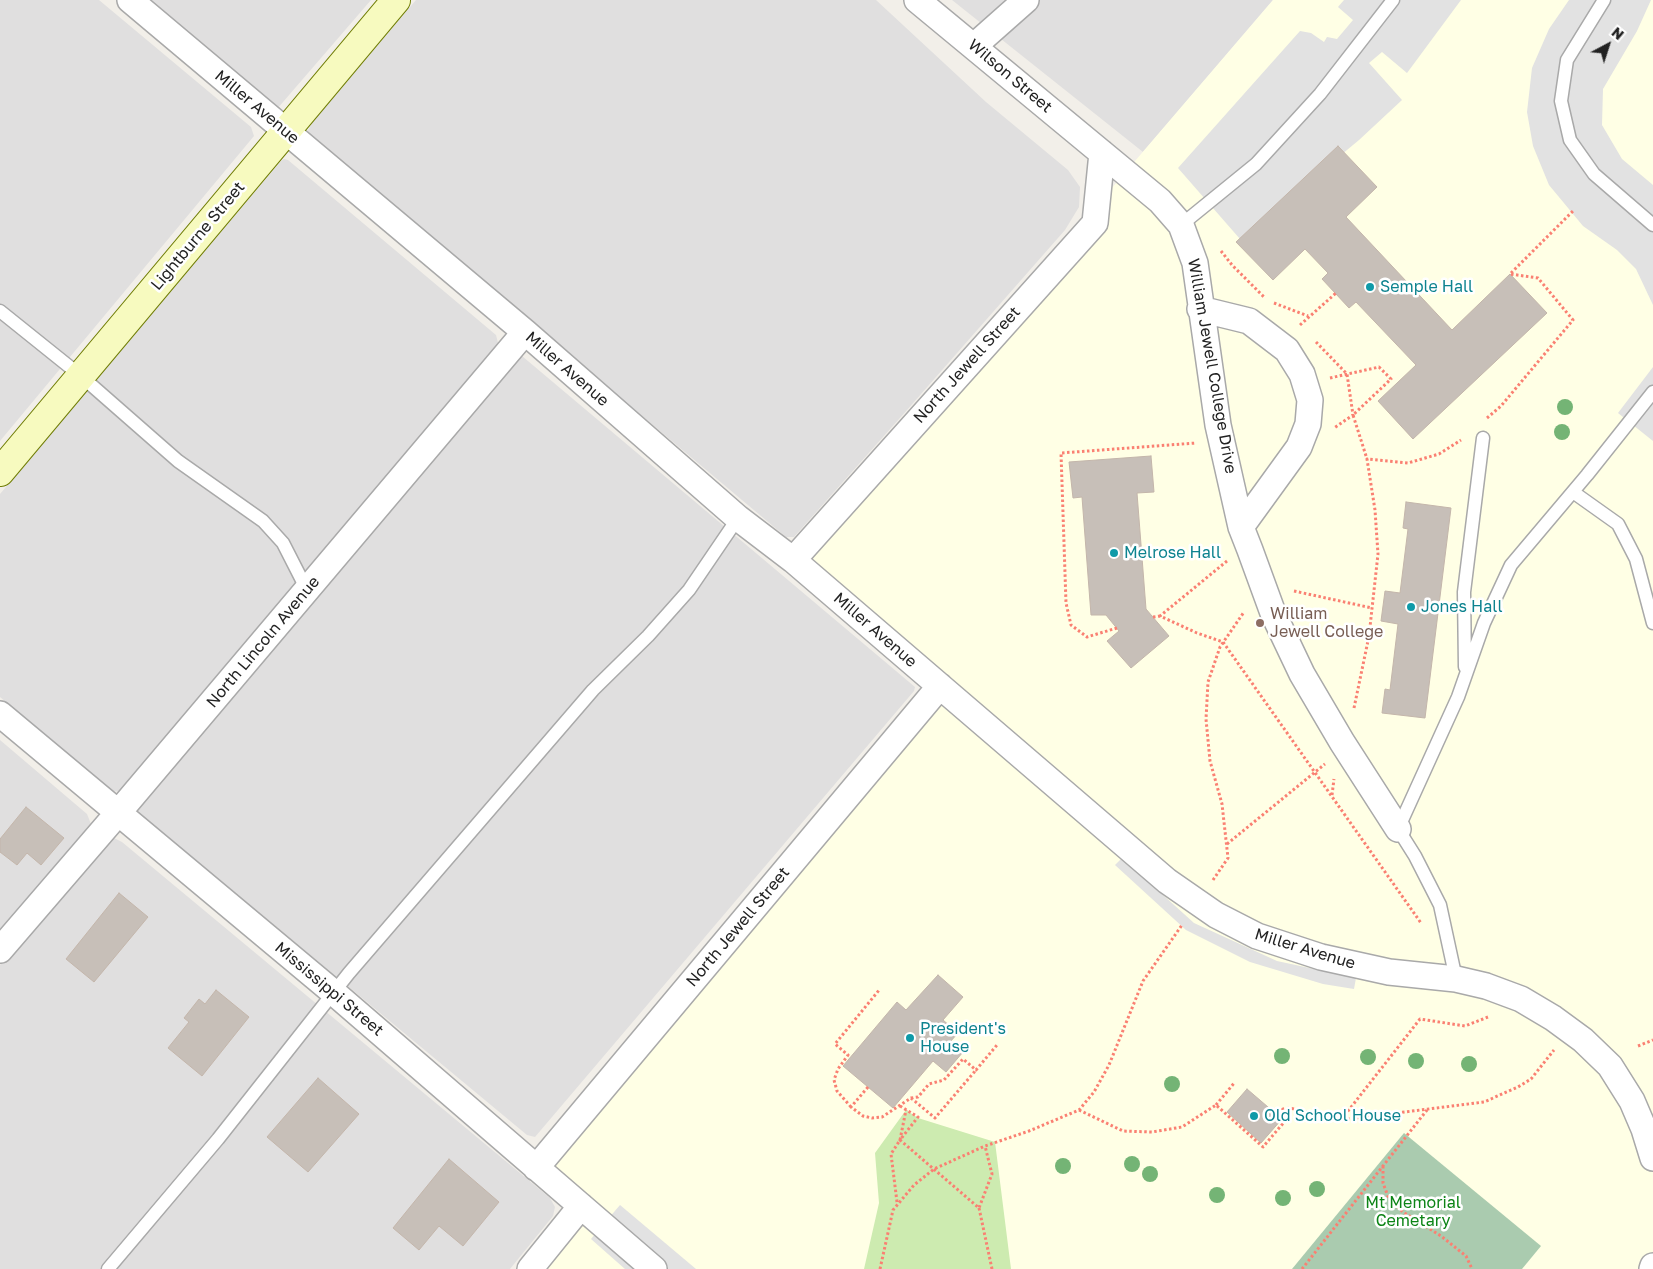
<!DOCTYPE html>
<style>
body{margin:0}
#map{position:relative;width:1653px;height:1269px;overflow:hidden;background:#f2efe9;font-family:"Golos Text",sans-serif}
canvas{display:block}
.north{position:absolute;left:1583px;top:20px;width:50px;height:50px;-webkit-text-stroke:4px #fff;paint-order:stroke;rotate:40deg;font-size:14px;font-weight:700;line-height:20px;text-align:center;color:#222}
.north::after{content:'';display:block;margin:auto;width:18px;height:22px;background:#222;clip-path:polygon(50% 0,100% 100%,50% 72%,0 100%)}
</style>
<div id="map">
<canvas width="1653" height="1269"></canvas>
<div class="north">N</div>
</div>
<script>
const ctx = document.querySelector('canvas').getContext('2d');
ctx.lineJoin = 'round';
function fillPath(path, color) { ctx.fillStyle = color; ctx.fill(path, 'evenodd'); }
const poly = rows => new Path2D(rows.map(r => 'M' + r).join(''));
function strokePath(path, color, width, dash) { ctx.strokeStyle = color; ctx.lineWidth = width; ctx.lineCap = dash ? 'butt' : 'round'; ctx.setLineDash(dash || []); ctx.stroke(path); }
function label(font, color, halo, rows, align = 'center') {
  ctx.font = font + ' "Golos Text",sans-serif'; ctx.lineWidth = 5; ctx.setLineDash([]); ctx.textBaseline = 'middle'; ctx.strokeStyle = halo; ctx.fillStyle = color; for (const [text, x, y, turn = 0] of rows) {
    ctx.save(); ctx.translate(x, y); ctx.rotate((+turn || 0) * Math.PI / 180); ctx.textAlign = isNaN(turn) ? turn : align; if (halo) ctx.strokeText(text, 0, 0); ctx.fillText(text, 0, 0); ctx.restore();
  }
}
const residential = poly([
 [0,0,99,0,251,127,254,136,0,441],
 [142,0,371,0,277,109],
 [416,0,876,0,986,102,1068,170,1080,187,1079,207,1065,230,907,410,794,537,786,537,310,137,307,132,312,123],
 [952,0,1273,0,1143,152],
 [284,159,288,160,496,335,498,343,495,350,121,792,112,791,0,697,0,494,281,161],
 [516,354,522,356,915,687,914,691,535,1137,527,1135,138,812,136,807],
 [0,740,87,814,91,824,86,834,0,936],
 [112,837,122,842,550,1198,555,1207,553,1216,510,1269,0,1269,0,965,107,839]
]);
const education = poly([
 [1273,0,1653,0,1653,1269,530,1269,581,1206,536,1168,940,686,793,560]
]);
const grass = poly([
 [906,1110,918,1118,995,1142,1011,1269,864,1269,879,1203,875,1153]
]);
const cemetery = poly([
 [1404,1133,1541,1246,1522,1269,1292,1269]
]);
const parking = poly([
 [1344,0,1461,0,1407,73,1382,52,1369,63,1402,100,1359,140,1240,239,1178,168,1300,31,1311,33,1324,42,1327,37,1337,39,1353,20,1338,7],
 [1569,0,1651,0,1637,31,1603,89,1602,125,1622,159,1653,185,1653,305,1636,269,1617,250,1583,226,1549,185,1533,146,1527,112,1532,68,1549,29],
 [1653,367,1653,441,1618,413],
 [1122,858,1194,923,1277,961,1356,978,1354,989,1323,984,1250,962,1186,930,1115,865],
 [620,1205,696,1269,625,1269,591,1239]
]);
const building = poly([
 [1338,146,1377,187,1346,217,1452,330,1510,274,1547,313,1413,439,1378,401,1416,365,1356,302,1349,308,1322,279,1328,273,1305,249,1273,280,1236,242,1338,146],
 [1151,456,1154,492,1137,493,1146,609,1169,636,1131,668,1107,641,1119,631,1106,615,1091,615,1082,497,1073,498,1069,462,1151,456],
 [1406,502,1451,508,1425,718,1382,713,1385,689,1390,690,1398,624,1381,621,1385,591,1400,593,1408,529,1403,528,1406,502],
 [26,807,64,838,41,865,27,853,17,865,0,852,0,839,26,807],
 [119,893,148,917,94,982,66,959,119,893],
 [938,975,963,997,943,1020,958,1033,950,1042,963,1052,946,1072,933,1061,893,1108,843,1066,897,1002,906,1010,938,975],
 [216,990,249,1017,202,1076,168,1048,189,1022,184,1018,199,999,205,1004,216,990],
 [318,1078,359,1114,308,1172,267,1137,318,1078],
 [1247,1089,1282,1119,1261,1143,1227,1112,1247,1089],
 [449,1159,499,1202,463,1246,439,1226,419,1250,393,1228,449,1159]
]);
const path = poly([
 [1221,251,1232,265,1264,297],
 [1274,303,1308,316],
 [1300,325,1336,293],
 [1316,342,1347,374,1353,415,1334,428],
 [1330,378,1379,367,1391,379,1353,415,1367,459],
 [1487,418,1501,406,1573,320,1538,278,1510,274,1573,211],
 [1227,561,1160,616,1197,633,1223,642,1421,923],
 [1294,591,1372,608],
 [1153,617,1160,616],
 [1117,628,1087,637,1071,625,1066,603,1061,453,1196,443],
 [1354,708,1369,636,1378,554,1375,510,1367,459,1408,463,1439,454,1461,440],
 [1332,795,1334,779],
 [1227,844,1325,764],
 [1213,880,1228,858,1222,804,1210,761,1206,719,1208,682,1220,647,1244,612],
 [1488,1017,1465,1026,1420,1019,1341,1120,1484,1102,1518,1087,1531,1079,1554,1050],
 [1638,1046,1653,1040],
 [868,1087,851,1107,863,1116,872,1118,882,1117,911,1098,918,1097,929,1084,944,1080,963,1059,976,1070,997,1045],
 [911,1098,935,1118,976,1070],
 [1216,1105,1235,1082],
 [900,1106,918,1117,900,1140,979,1208,992,1174,985,1146],
 [851,1107,837,1091,834,1080,838,1069,848,1055,835,1044,880,989],
 [1079,1110,1123,1131,1152,1132,1182,1127,1216,1105,1263,1147,1285,1121,1279,1114,1283,1109,1290,1108,1341,1120],
 [1383,1166,1383,1183,1389,1199,1403,1212,1441,1236,1466,1256,1472,1269],
 [897,1202,891,1154,900,1140,906,1110],
 [979,1208,992,1269],
 [880,1269,893,1210,914,1185,934,1169,985,1146,1029,1131,1079,1110,1094,1092,1109,1065,1143,981,1182,925],
 [1302,1269,1427,1110]
]);
const lane = poly([
 [1604,0,1567,60,1561,101,1570,140,1594,174,1653,225],
 [1181,225,1256,164,1320,94,1393,0],
 [0,311,81,376,178,461,263,521,283,543,307,590],
 [1573,492,1618,524,1636,559,1653,623],
 [1465,667,1464,592,1483,438],
 [1456,979,1440,905,1415,856,1398,829,1458,697,1484,623,1511,565,1587,475,1653,392],
 [108,1269,218,1139,349,973,593,690,648,636,689,590,738,518]
]);
const street = poly([
 [130,0,525,332,738,518,793,560,1167,881,1216,915,1257,936,1321,957,1389,972,1456,979,1486,986,1521,999,1553,1018,1583,1040,1610,1066,1632,1101,1644,1129,1653,1158],
 [917,0,1160,201,1181,225,1195,263,1218,425,1241,527,1250,550,1273,613,1302,674,1342,742,1398,829],
 [974,46,1026,0],
 [1200,309,1249,321,1287,350,1302,374,1310,400,1308,424,1299,447,1241,527],
 [793,560,1095,223,1102,153],
 [0,714,333,992,654,1269],
 [0,950,118,813,525,332],
 [536,1168,940,686],
 [530,1269,581,1206],
 [1652,1269,1653,1266]
]);
const secondary = poly([
 [0,472,396,0]
]);
const trees = [
 [1565,407],
 [1562,432],
 [1282,1056],
 [1368,1057],
 [1416,1061],
 [1469,1064],
 [1172,1084],
 [1132,1164],
 [1063,1166],
 [1150,1174],
 [1317,1189],
 [1217,1195],
 [1283,1198]
];
const markers = [
 [1370,287,5,"#0f9aa8"],
 [1114,553,5,"#0f9aa8"],
 [1411,607,5,"#0f9aa8"],
 [1260,623,5,"#8d6e63"],
 [910,1038,5,"#0f9aa8"],
 [1254,1116,5,"#0f9aa8"]
];
const streetNames = [
 ["Wilson Street",1010,76,40],
 ["Miller Avenue",257,107,40],
 ["Lightburne Street",198,236,-50],
 ["North Jewell Street",967,365,-48],
 ["William Jewell College Drive",1212,366,80],
 ["Miller Avenue",567,369,41],
 ["Miller Avenue",875,630,41],
 ["North Lincoln Avenue",263,642,-50],
 ["North Jewell Street",738,927,-50],
 ["Miller Avenue",1305,949,17],
 ["Mississippi Street",329,989,40]
];
const cultureNames = [
 ["Semple Hall",1380,287],
 ["Melrose Hall",1124,553],
 ["Jones Hall",1421,607],
 ["President's",920,1029],
 ["House",920,1047],
 ["Old School House",1264,1116]
];
const educationNames = [
 ["William",1270,614],
 ["Jewell College",1270,632]
];
const parkNames = [
 ["Mt Memorial",1413,1203],
 ["Cemetary",1413,1221]
];
fillPath(residential, '#e0dfdf');
fillPath(education, '#ffffe5');
fillPath(grass, '#cdebb0');
fillPath(cemetery, '#aacbaf');
fillPath(parking, '#e2e2e2');
fillPath(building, '#c7bfb8');
strokePath(building, '#c4b6ab', 1);
strokePath(lane, '#a9a9a9', 15);
strokePath(street, '#a9a9a9', 28);
strokePath(secondary, '#707d05', 30);
strokePath(path, '#fa8072', 3, [2.5, 2.5]);
strokePath(lane, '#fff', 12);
strokePath(street, '#fff', 25);
strokePath(secondary, '#f7fabf', 28);
ctx.fillStyle = '#74b475';
for (const [x, y] of trees) { ctx.beginPath(); ctx.arc(x, y, 8, 0, 2 * Math.PI); ctx.fill(); }
for (const [x, y, r, color] of markers) { const dot = new Path2D(); dot.arc(x, y, r, 0, 2 * Math.PI); ctx.fillStyle = color; ctx.fill(dot); strokePath(dot, '#fff', 2); }
label('16px', '#222', '#fff', streetNames);
label('16px', '#0d838f', '#fff', cultureNames, 'left');
label('16px', '#785e54', '#fff', educationNames, 'left');
label('16px', '#0c8416', '#fff', parkNames);
</script>
